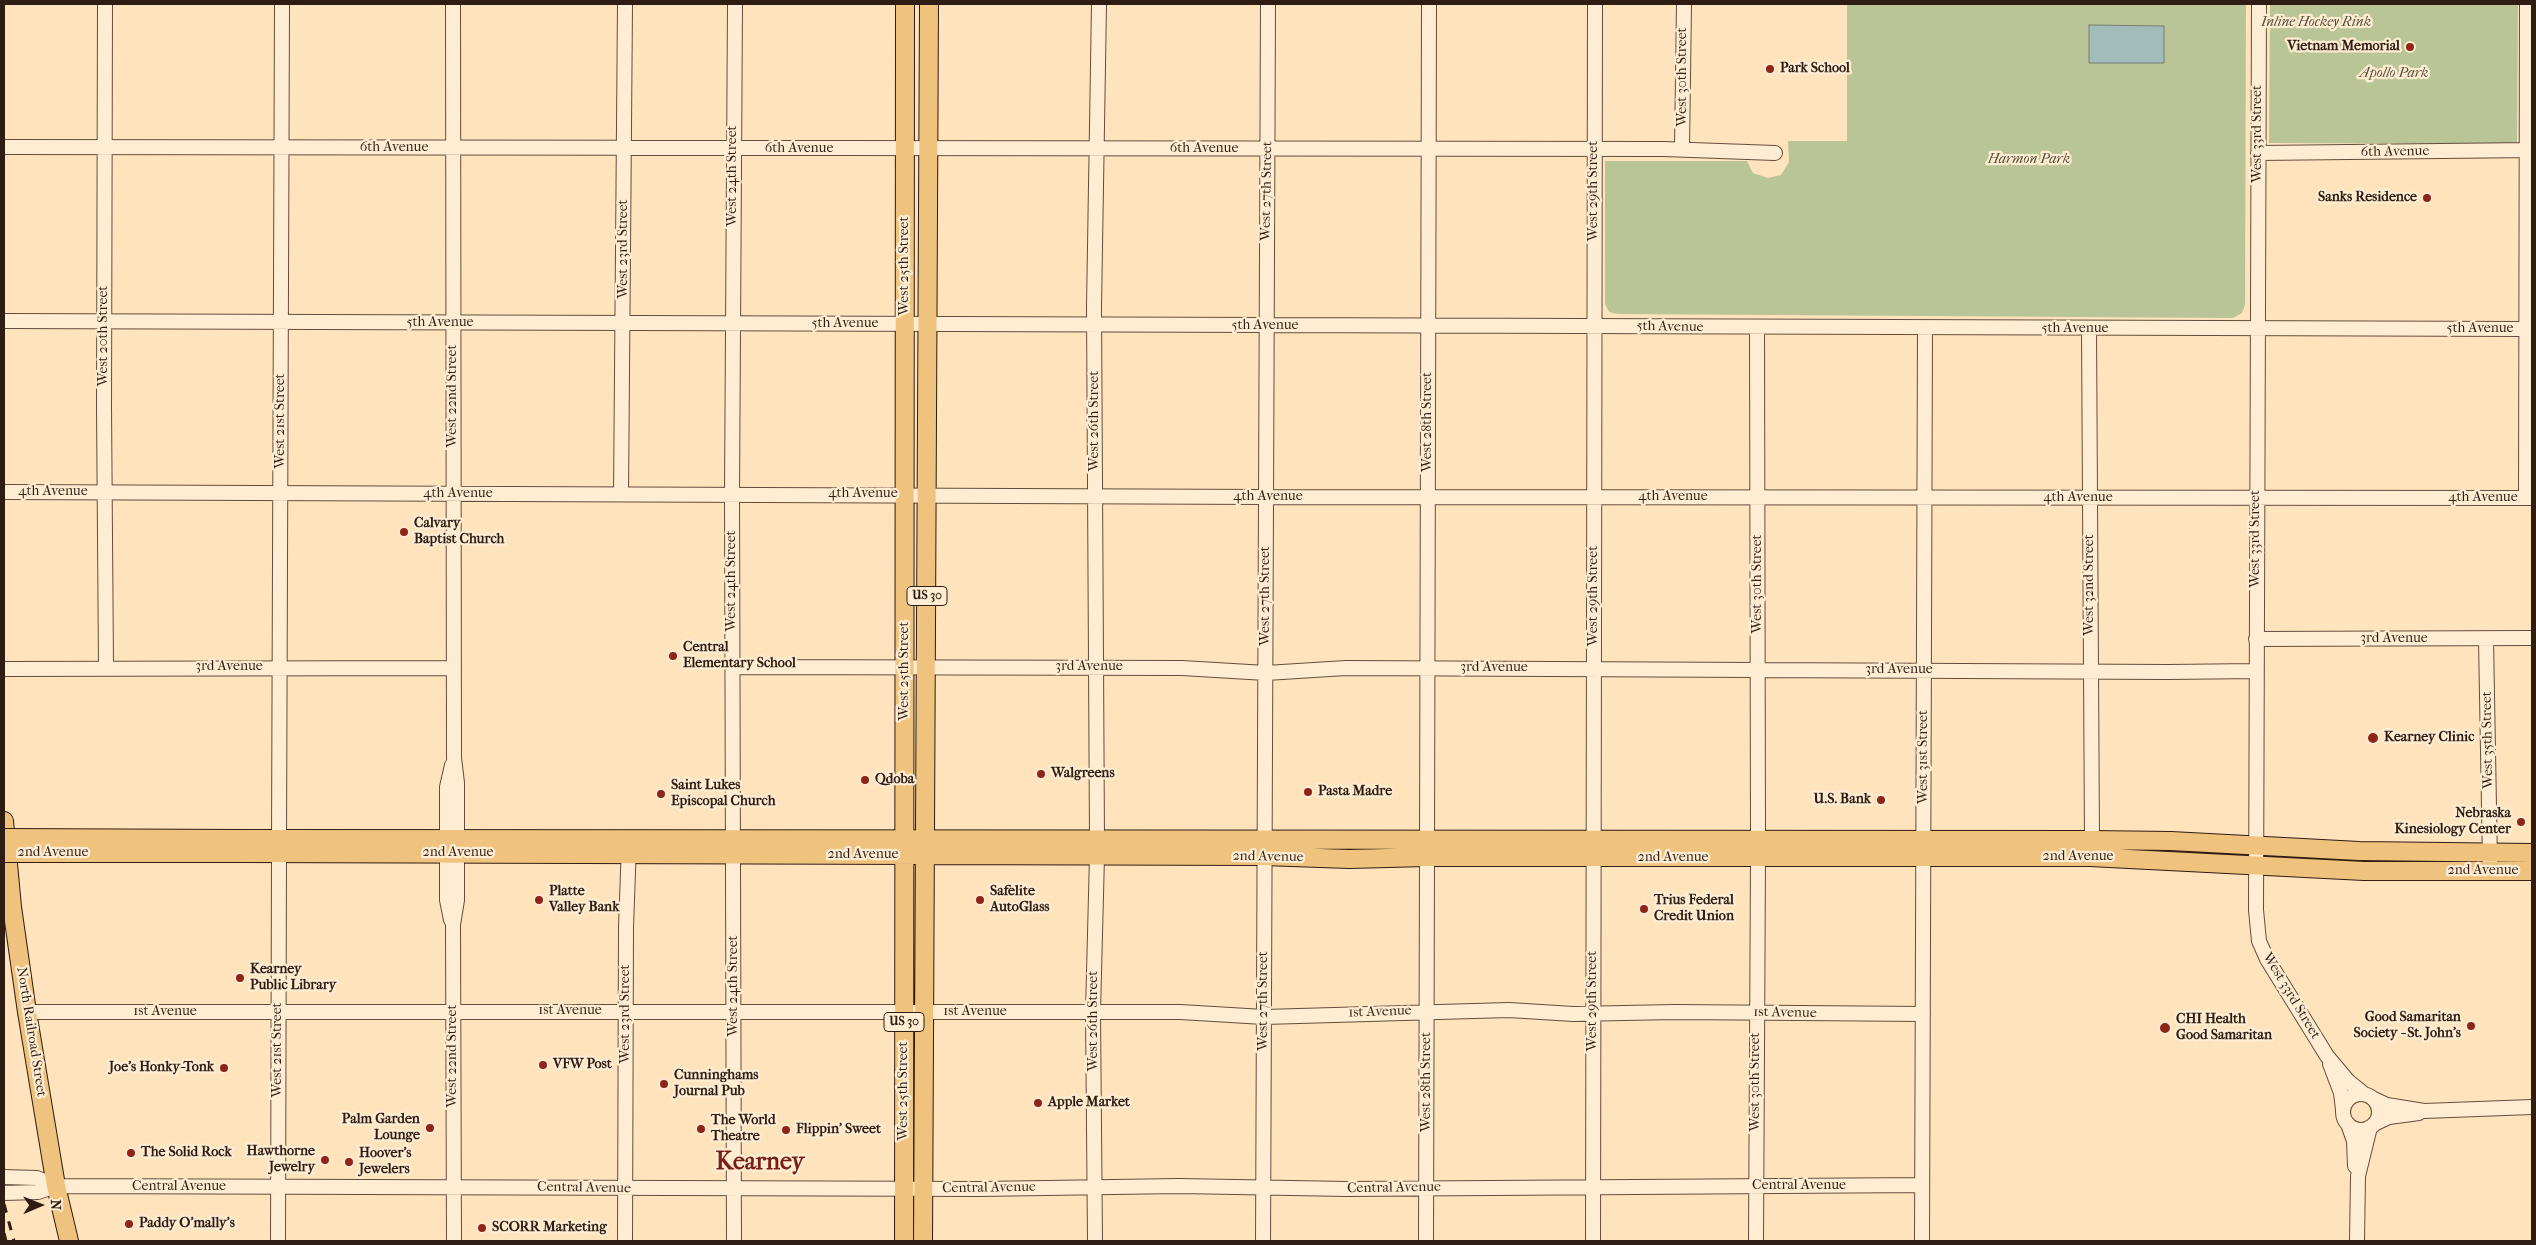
<!DOCTYPE html>
<style>
body{margin:0}
#map{position:relative;width:2536px;height:1245px;overflow:hidden;background:#fee3bc;font-family:"IM FELL French Canon",serif}
canvas{display:block}
.frame{position:absolute;inset:0;border:5px solid #2f1c13;pointer-events:none}
.north{position:absolute;left:15px;top:1180px;width:50px;height:50px;-webkit-text-stroke:4px #feedd3;paint-order:stroke;rotate:89deg;font-size:14px;font-weight:700;line-height:20px;text-align:center;color:#2f1c13}
.north::after{content:'';display:block;margin:auto;width:18px;height:22px;background:#2f1c13;clip-path:polygon(50% 0,100% 100%,50% 72%,0 100%)}
</style>
<div id="map">
<canvas width="2536" height="1245"></canvas>
<div class="frame"></div>
<div class="north">N</div>
</div>
<script>
const ctx = document.querySelector('canvas').getContext('2d');
ctx.lineJoin = 'round';
function fillPath(path, color) { ctx.fillStyle = color; ctx.fill(path, 'evenodd'); }
const poly = rows => new Path2D(rows.map(r => 'M' + r).join(''));
function strokePath(path, color, width, dash) { ctx.strokeStyle = color; ctx.lineWidth = width; ctx.lineCap = dash ? 'butt' : 'round'; ctx.setLineDash(dash || []); ctx.stroke(path); }
function label(font, color, halo, rows, align = 'center') {
  ctx.font = font + ' "IM FELL French Canon",serif'; ctx.lineWidth = 4.5; ctx.setLineDash([]); ctx.textBaseline = 'middle'; ctx.strokeStyle = halo; ctx.fillStyle = color; for (const [text, x, y, turn = 0] of rows) {
    ctx.save(); ctx.translate(x, y); ctx.rotate((+turn || 0) * Math.PI / 180); ctx.textAlign = isNaN(turn) ? turn : align; if (halo) ctx.strokeText(text, 0, 0); ctx.fillText(text, 0, 0); ctx.restore();
  }
}
const green = poly([
 [1847,4,2246,4,2245,305,2242,313,2233,318,1618,314,1609,312,1605,304,1605,161,1747,161,1753,173,1768,178,1781,175,1789,162,1788,141,1847,141],
 [2270,4,2518,4,2517,144,2269,143]
]);
const water = poly([
 [2089,25,2164,26,2164,63,2089,63,2089,25]
]);
const minor = poly([
 [105,4,104,407,106,667],
 [453,4,454,758,457,783,457,900,453,925,454,1241],
 [2259,4,2256,910,2259,941,2267,959,2327,1056,2348,1081,2364,1094],
 [4,147,1664,149,1775,153],
 [1682,149,1684,4],
 [2258,153,2532,150],
 [4,321,2526,329],
 [1757,328,1758,840],
 [2089,329,2092,840],
 [4,492,1266,497,2532,498],
 [621,494,625,4],
 [2526,498,2527,4],
 [2256,639,2532,638],
 [2486,639,2490,863],
 [732,667,1182,668,1266,673,1346,668,2168,672,2256,671],
 [4,669,454,668],
 [279,839,282,4],
 [1097,839,1094,307,1099,4],
 [1427,839,1429,4],
 [451,920,447,900,447,787,452,765],
 [27,1012,1180,1012,1264,1017,1509,1010,1573,1014,1675,1012,1923,1014],
 [2330,1064,2341,1093,2343,1110],
 '2343 1112a18 18 0 1 1 36 0a18 18 0 1 1-36 0Z',
 [2374,1099,2387,1105,2424,1111,2532,1107],
 [2348,1124,2354,1141,2355,1166],
 [2374,1124,2389,1117,2419,1113],
 [4,1177,37,1178,56,1186],
 [4,1193,38,1192,56,1186,979,1189,1179,1186,1347,1189,1922,1185],
 [278,1241,279,853],
 [625,1241,626,927,629,844],
 [734,1241,732,494,735,4],
 [1095,1241,1093,1012,1097,856],
 [1263,1241,1268,4],
 [1426,1241,1427,857],
 [1593,1241,1595,4],
 [1756,1241,1758,858],
 [1922,1241,1925,328],
 [2357,1241,2358,1176,2370,1127]
]);
const major = poly([
 [4,821,12,907,27,1012,56,1186,69,1241],
 [242,839,2092,840,2171,841,2359,851,2532,853],
 [242,853,1263,856,1349,859,1427,857,2090,857,2364,871,2532,871],
 [904,1241,905,4],
 [923,1241,929,4]
]);
const rail = poly([
 [4,1204,14,1241],
 [4,1233,6,1241]
]);
const majorBridge = poly([
 [4,838,242,839],
 [4,853,242,853]
]);
const markers = [
 [2410,47,5,"#8f2418"],
 [1770,69,5,"#8f2418"],
 [2427,198,5,"#8f2418"],
 [404,532,5,"#8f2418"],
 [673,656,5,"#8f2418"],
 [2373,738,6,"#8f2418"],
 [1041,774,5,"#8f2418"],
 [865,780,5,"#8f2418"],
 [1308,792,5,"#8f2418"],
 [661,794,5,"#8f2418"],
 [1881,800,5,"#8f2418"],
 [2521,822,5,"#8f2418"],
 [539,900,5,"#8f2418"],
 [980,900,5,"#8f2418"],
 [1644,909,5,"#8f2418"],
 [240,978,5,"#8f2418"],
 [2471,1026,5,"#8f2418"],
 [2165,1028,6,"#8f2418"],
 [543,1065,5,"#8f2418"],
 [224,1068,5,"#8f2418"],
 [664,1084,5,"#8f2418"],
 [1038,1103,5,"#8f2418"],
 [430,1128,5,"#8f2418"],
 [701,1129,5,"#8f2418"],
 [786,1130,5,"#8f2418"],
 [131,1153,5,"#8f2418"],
 [325,1160,5,"#8f2418"],
 [349,1162,5,"#8f2418"],
 [129,1224,5,"#8f2418"],
 [482,1228,5,"#8f2418"]
];
const shields = [
 [927,596,40],
 [904,1022,40]
];
const shieldNames = [
 ["US 30",927,596],
 ["US 30",904,1022]
];
const parkNames = [
 ["Inline Hockey Rink",2316,23],
 ["Apollo Park",2394,74],
 ["Harmon Park",2029,160]
];
const poiNames = [
 ["Vietnam Memorial",2400,47,"right"],
 ["Park School",1780,69],
 ["Sanks Residence",2417,198,"right"],
 ["Calvary",414,524],
 ["Baptist Church",414,540],
 ["Central",683,648],
 ["Elementary School",683,664],
 ["Kearney Clinic",2384,738],
 ["Walgreens",1051,774],
 ["Qdoba",875,780],
 ["Saint Lukes",671,786],
 ["Episcopal Church",671,802],
 ["Pasta Madre",1318,792],
 ["U.S. Bank",1871,800,"right"],
 ["Nebraska",2511,814,"right"],
 ["Kinesiology Center",2511,830,"right"],
 ["Platte",549,892],
 ["Valley Bank",549,908],
 ["Safelite",990,892],
 ["AutoGlass",990,908],
 ["Trius Federal",1654,901],
 ["Credit Union",1654,917],
 ["Kearney",250,970],
 ["Public Library",250,986],
 ["Good Samaritan",2461,1018,"right"],
 ["Society - St. John's",2461,1034,"right"],
 ["CHI Health",2176,1020],
 ["Good Samaritan",2176,1036],
 ["VFW Post",553,1065],
 ["Joe's Honky-Tonk",214,1068,"right"],
 ["Cunninghams",674,1076],
 ["Journal Pub",674,1092],
 ["Apple Market",1048,1103],
 ["Palm Garden",420,1120,"right"],
 ["Lounge",420,1136,"right"],
 ["The World",711,1121],
 ["Theatre",711,1137],
 ["Flippin' Sweet",796,1130],
 ["Hawthorne",315,1152,"right"],
 ["Jewelry",315,1168,"right"],
 ["The Solid Rock",141,1153],
 ["Hoover's",359,1154],
 ["Jewelers",359,1170],
 ["Paddy O'mally's",139,1224],
 ["SCORR Marketing",492,1228]
];
const streetNames = [
 ["West 30th Street",1683,77,-90],
 ["West 33rd Street",2258,134,-90],
 ["6th Avenue",394,148],
 ["6th Avenue",799,149],
 ["6th Avenue",1204,149],
 ["6th Avenue",2395,152,-1],
 ["West 24th Street",733,176,-90],
 ["West 27th Street",1267,191,-89],
 ["West 29th Street",1594,191,-90],
 ["West 23rd Street",624,249,-90],
 ["West 25th Street",905,266,-90],
 ["5th Avenue",440,323],
 ["5th Avenue",845,324],
 ["5th Avenue",1265,326],
 ["5th Avenue",1670,327,1],
 ["5th Avenue",2075,329],
 ["5th Avenue",2480,329],
 ["West 20th Street",104,336,-90],
 ["West 22nd Street",453,396,-90],
 ["West 21st Street",281,421,-90],
 ["West 26th Street",1095,421,-90],
 ["West 28th Street",1428,422,-90],
 ["4th Avenue",53,492],
 ["4th Avenue",458,494],
 ["4th Avenue",863,494],
 ["4th Avenue",1268,497],
 ["4th Avenue",1673,497],
 ["4th Avenue",2078,498],
 ["4th Avenue",2483,498],
 ["West 33rd Street",2256,539,-90],
 ["West 24th Street",732,581,-90],
 ["West 30th Street",1758,584,-90],
 ["West 32nd Street",2090,585,-90],
 ["West 27th Street",1266,596,-90],
 ["West 29th Street",1594,596,-90],
 ["3rd Avenue",2394,639],
 ["3rd Avenue",229,667],
 ["3rd Avenue",1089,667],
 ["3rd Avenue",1494,668],
 ["3rd Avenue",1899,670],
 ["West 25th Street",905,671,-90],
 ["West 35th Street",2488,740,-91],
 ["West 31st Street",1924,757,-90],
 ["2nd Avenue",53,853],
 ["2nd Avenue",458,853],
 ["2nd Avenue",863,855],
 ["2nd Avenue",1268,857,1],
 ["2nd Avenue",2078,857],
 ["2nd Avenue",1673,858],
 ["2nd Avenue",2483,871],
 ["West 24th Street",734,986,-90],
 ["West 33rd Street",2291,996,59],
 ["West 27th Street",1264,1001,-90],
 ["West 29th Street",1593,1001,-90],
 ["1st Avenue",570,1011],
 ["1st Avenue",165,1012],
 ["1st Avenue",975,1012],
 ["1st Avenue",1380,1012,-2],
 ["1st Avenue",1785,1013,1],
 ["West 23rd Street",626,1014,-90],
 ["West 26th Street",1094,1021,-90],
 ["North Railroad Street",31,1032,81],
 ["West 21st Street",278,1050,-90],
 ["West 22nd Street",453,1056,-90],
 ["West 28th Street",1427,1082,-90],
 ["West 30th Street",1756,1082,-90],
 ["West 25th Street",904,1091,-90],
 ["Central Avenue",1799,1186],
 ["Central Avenue",179,1187],
 ["Central Avenue",584,1188,1],
 ["Central Avenue",989,1188,-1],
 ["Central Avenue",1394,1188,-1]
];
const townNames = [
 ["Kearney",760,1163]
];
fillPath(green, '#b9c596');
fillPath(water, '#a2bdb9');
strokePath(water, '#747d77', 1);
strokePath(minor, '#634e3d', 16);
strokePath(major, '#2f1c13', 20);
strokePath(minor, '#feedd3', 14);
strokePath(major, '#efc27e', 18);
strokePath(rail, '#2f1c13', 3, [9, 9]);
strokePath(majorBridge, '#2f1c13', 20, []);
strokePath(majorBridge, '#efc27e', 18);
for (const [x, y, r, color] of markers) { const dot = new Path2D(); dot.arc(x, y, r, 0, 2 * Math.PI); ctx.fillStyle = color; ctx.fill(dot); strokePath(dot, '#feedd3', 2); }
for (const [x, y, w] of shields) { const box = new Path2D(); box.roundRect(x - w / 2, y - 9.5, w, 19, 4); ctx.fillStyle = '#feedd3'; ctx.fill(box); strokePath(box, '#2f1c13', 1); }
label('bold 12px', '#2f1c13', null, shieldNames);
label('italic 14px', '#584f3a', '#feedd3', parkNames);
label('bold 14px', '#2f1c13', '#feedd3', poiNames, 'left');
label('14px', '#2f1c13', '#feedd3', streetNames);
label('bold 24px', '#7a1f14', '#feedd3', townNames);
</script>
